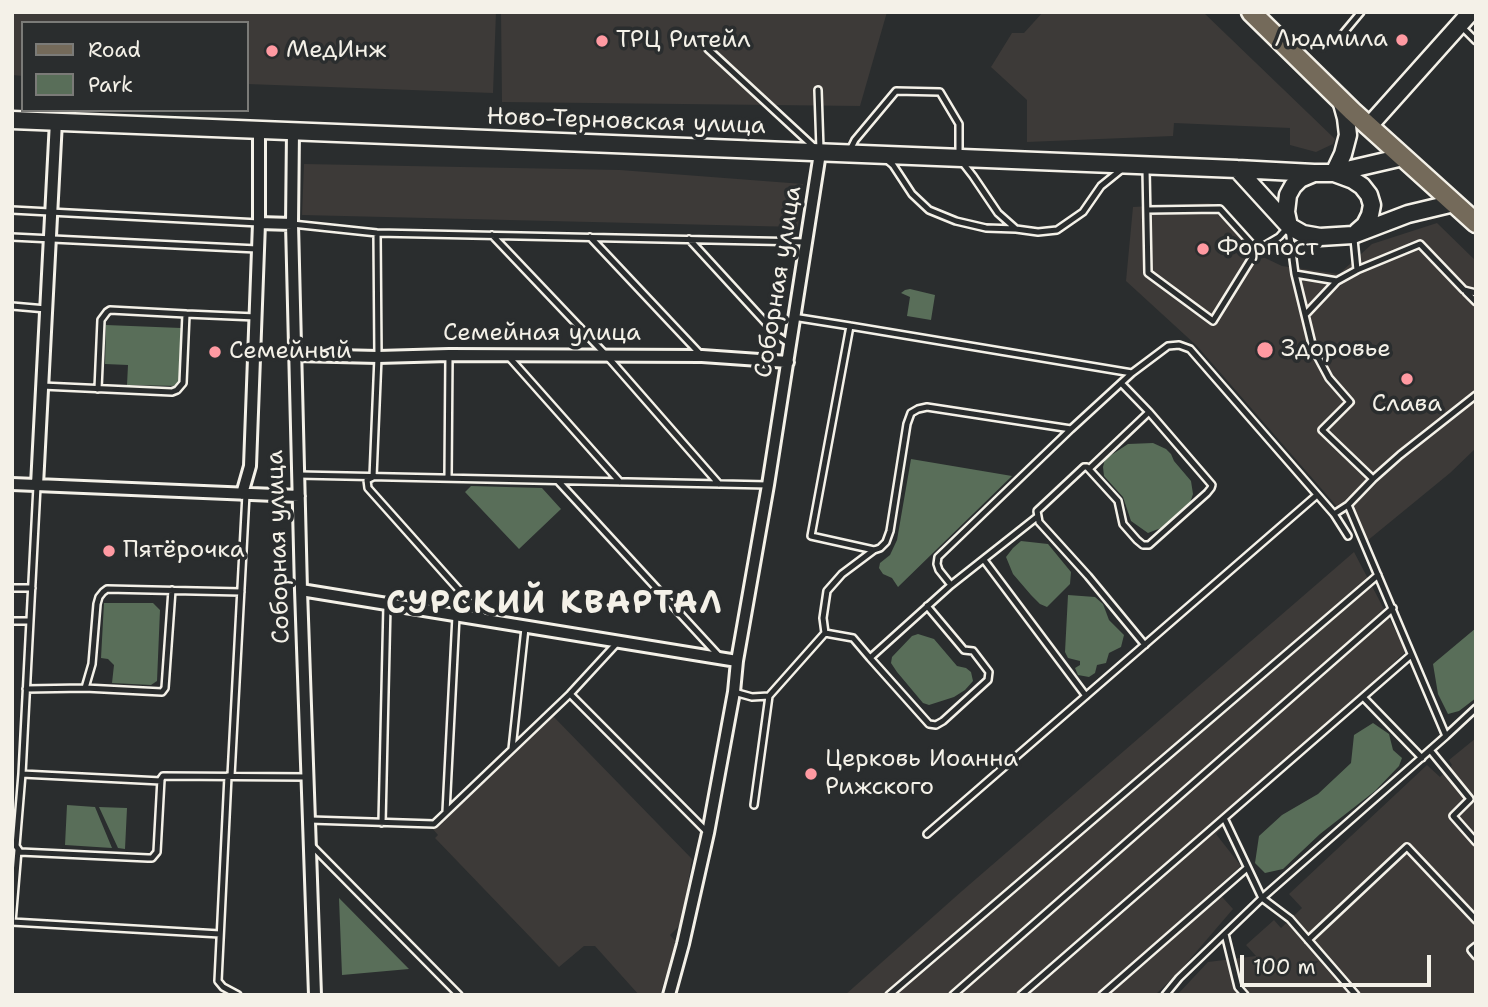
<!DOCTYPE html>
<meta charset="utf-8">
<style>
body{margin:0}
#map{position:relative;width:1488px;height:1007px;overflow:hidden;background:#2a2d2e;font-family:"Shantell Sans",sans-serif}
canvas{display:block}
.frame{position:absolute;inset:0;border:14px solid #f4f1e8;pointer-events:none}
.legend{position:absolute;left:21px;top:21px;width:228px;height:91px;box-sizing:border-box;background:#2a2d2e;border:2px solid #7b7b78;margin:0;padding:9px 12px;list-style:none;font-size:21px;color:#f4f1e8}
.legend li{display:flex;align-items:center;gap:14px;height:35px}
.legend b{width:35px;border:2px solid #7b7b78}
.scale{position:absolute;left:1240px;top:955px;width:191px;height:32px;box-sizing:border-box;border:4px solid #f4f1e8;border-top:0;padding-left:9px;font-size:21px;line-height:24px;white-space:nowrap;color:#f4f1e8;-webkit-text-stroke:5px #2a2d2e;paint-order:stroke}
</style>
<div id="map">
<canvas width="1488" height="1007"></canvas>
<div class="frame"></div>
<ul class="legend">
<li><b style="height:9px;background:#746a5a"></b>Road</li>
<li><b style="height:19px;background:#596e59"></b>Park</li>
</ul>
<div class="scale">100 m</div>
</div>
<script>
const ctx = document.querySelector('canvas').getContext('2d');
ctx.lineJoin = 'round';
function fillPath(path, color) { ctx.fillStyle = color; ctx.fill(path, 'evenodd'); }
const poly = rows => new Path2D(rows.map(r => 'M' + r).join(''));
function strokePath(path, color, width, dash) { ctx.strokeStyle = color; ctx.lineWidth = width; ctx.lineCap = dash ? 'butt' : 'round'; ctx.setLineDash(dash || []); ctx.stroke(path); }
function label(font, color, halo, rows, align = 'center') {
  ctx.font = font + ' "Shantell Sans",sans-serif'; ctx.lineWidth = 7; ctx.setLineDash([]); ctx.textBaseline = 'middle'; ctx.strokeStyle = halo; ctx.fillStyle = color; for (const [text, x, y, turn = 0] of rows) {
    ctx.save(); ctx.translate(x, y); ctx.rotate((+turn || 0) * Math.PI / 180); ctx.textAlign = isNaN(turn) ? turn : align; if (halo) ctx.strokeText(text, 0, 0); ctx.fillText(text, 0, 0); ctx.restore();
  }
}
const built = poly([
 [12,12,496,12,493,93,247,84,247,23,23,23,23,76,12,75],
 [501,12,887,12,860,106,502,102],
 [1043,12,1203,12,1335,139,1333,144,1316,152,1290,145,1290,128,1174,123,1173,136,1027,142,1027,100,991,67,1012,33,1024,33],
 [304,164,620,170,803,184,798,227,302,215],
 [1208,203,1224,206,1252,239,1263,257,1282,266,1339,274,1372,244,1437,223,1476,261,1476,448,1450,473,1367,541,1197,346,1126,281,1133,207],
 [1354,552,1406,651,1216,834,1241,866,1215,889,1233,909,1178,973,1155,995,845,995,962,891],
 [552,715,692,859,682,923,670,935,676,942,660,995,639,995,595,946,584,946,559,967,435,838,438,835,432,828],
 [1476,738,1476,995,1177,995,1208,962,1256,956,1246,945,1274,920,1281,928,1302,908,1289,894,1427,765,1440,777,1452,765,1449,760]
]);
const green = poly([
 [910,289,935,295,931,320,907,316,910,297,901,293,905,290],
 [106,325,181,328,179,386,127,385,128,365,105,364],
 [1153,443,1166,449,1171,454,1174,461,1191,481,1193,494,1190,503,1166,526,1148,533,1131,521,1123,497,1104,476,1103,467,1105,459,1128,444],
 [911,459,1012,476,898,587,892,578,883,574,879,568,880,563,890,555,897,540],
 [471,486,542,488,561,509,519,549,465,492],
 [1021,541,1048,544,1071,572,1070,584,1047,607,1040,604,1031,595,1013,574,1006,557,1013,548],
 [1068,595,1095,597,1103,604,1109,620,1124,635,1121,647,1109,653,1106,663,1097,665,1095,673,1089,677,1078,675,1075,668,1080,665,1080,661,1068,658,1065,652],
 [104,603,153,603,160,610,157,681,151,685,112,683,114,665,108,659,101,658],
 [1476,628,1476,698,1459,711,1448,714,1438,694,1433,664],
 [918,634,934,639,957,666,966,668,971,672,973,681,965,690,954,697,929,705,923,703,897,672,891,663,892,657,912,636],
 [1373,723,1389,734,1393,750,1402,758,1399,766,1375,791,1320,834,1283,869,1265,873,1255,863,1259,836,1282,815,1318,794,1351,763,1354,735],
 [67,805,95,807,112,848,65,845],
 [99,807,127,808,125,849,118,848],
 [339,898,409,969,342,975]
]);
const lane = poly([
 [1462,27,1476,41],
 [1336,42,1361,12],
 [708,49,815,148],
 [818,90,820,150],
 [850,150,855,140,896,91,940,92,959,124,959,158,973,176,998,213,1016,229,1038,232,1057,230,1083,212,1101,186,1122,169],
 [886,159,893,165,912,194,929,210,956,221,986,228,1016,229],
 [1146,169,1148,273,1213,321,1257,250,1220,209,1147,210],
 [12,210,259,223],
 [292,224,377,233,806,242],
 [1289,229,1295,274,1337,281,1357,270,1420,244,1464,290,1476,293],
 [377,233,378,357,373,477,367,480,368,488,485,619],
 [492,235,606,355,719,484],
 [12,237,257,249],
 [590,237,702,356],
 [689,239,778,336,790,344],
 [1354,239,1357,270],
 [1257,250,1279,237,1287,228],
 [1295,274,1305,315],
 [1337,281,1305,315,1313,348,1329,378,1350,402,1322,430,1373,479],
 [1466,292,1476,302],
 [12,306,46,309],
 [793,317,850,326,1132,373,1071,429,927,407,918,409,911,413,907,424,890,531,886,542,880,548,874,550,811,536,850,326],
 [508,356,620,482],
 [1132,373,1168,346,1179,345,1190,349,1334,514,1348,505,1446,736],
 [1121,383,1149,412],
 [42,386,172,392,177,390,183,383,186,314,256,317],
 [98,389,101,320,107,312,110,310,186,314],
 [1089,469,1149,412,1212,485,1211,488,1207,493,1149,545,1143,545,1137,540,1123,524,1118,501,1087,467,1084,467,1037,511,1039,522,1088,576,1145,645],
 [299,475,768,485],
 [448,478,449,355],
 [558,481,719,656],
 [37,486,22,774,161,781],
 [1348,505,1373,479,1400,455,1476,395],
 [1334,514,1348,536],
 [984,560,1086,696],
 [951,585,1037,517],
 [12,588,32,588],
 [12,621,30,621],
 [825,633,853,638,870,658,951,585,939,570,937,564,938,557,1071,429],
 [870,658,929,724,936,725,943,721,988,680,989,672,973,651,964,650,927,606],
 [85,688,92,664,97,604,99,597,103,592,107,589,241,592],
 [26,689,85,688,162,692,165,688,172,590],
 [734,692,752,697,769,696,754,805],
 [570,694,708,833],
 [769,696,825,633,823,618,827,591,842,574,874,550],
 [1363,697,1422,758],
 [512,749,525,628],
 [1430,750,1470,799,1453,816,1476,842],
 [22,774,16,846,20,852,148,858,152,858,157,852,161,779,163,776,308,777],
 [228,776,218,981,223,987,238,995],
 [231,776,246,494],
 [446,812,456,616],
 [1224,818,1262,898,1290,919,1356,995],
 [310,820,434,824,570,694,617,643],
 [382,823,387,604],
 [927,834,1317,495],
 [312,846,459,995],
 [12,922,220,934],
 [12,922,18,850],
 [1225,934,1238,987,1245,995],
 [1308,940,1407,847,1476,920],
 [1476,946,1471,950,1476,956],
 [889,995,1378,575],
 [953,995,1393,608],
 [1021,995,1411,655],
 [1102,995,1247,868],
 [1165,995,1179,978,1262,898,1446,736,1476,708]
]);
const street = poly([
 [259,129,259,223,292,224,301,590,315,995],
 [292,224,293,131],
 [295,355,378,357,449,355,702,356,788,362],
 [12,484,299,496],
 [37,485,56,121],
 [242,494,250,466,259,223],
 [301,590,737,661],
 [669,995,683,944,708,833,734,692,737,661,768,485,820,153]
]);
const secondary = poly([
 [12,120,1237,169,1314,173,1334,173,1403,157],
 [1369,126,1471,12],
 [1237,169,1289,226,1303,234,1320,237,1353,235,1408,214,1454,203],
 [1334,173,1353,180,1362,186,1369,195,1372,205,1370,215,1365,225,1357,232],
 [1334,173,1343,154,1348,135,1346,118,1341,100],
 [1289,226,1286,212,1288,195,1293,186,1300,179,1314,173]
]);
const primary = poly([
 [1251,12,1352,111,1476,223]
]);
const markers = [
 [1402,40,7,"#ff9aa2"],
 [602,41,7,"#ff9aa2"],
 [272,51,7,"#ff9aa2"],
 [1203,249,7,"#ff9aa2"],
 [1265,350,9,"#ff9aa2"],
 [215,352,7,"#ff9aa2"],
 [1407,379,7,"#ff9aa2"],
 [109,551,7,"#ff9aa2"],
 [811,774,7,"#ff9aa2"]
];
const poiNames = [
 ["Людмила",1388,40,"right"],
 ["ТРЦ Ритейл",616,41],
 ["МедИнж",286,51],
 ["Форпост",1217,249],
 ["Здоровье",1281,350],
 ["Семейный",229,352],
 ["Слава",1407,405,"center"],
 ["Пятёрочка",123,551],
 ["Церковь Иоанна",825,760],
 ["Рижского",825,788]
];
const streetNames = [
 ["Ново-Терновская улица",626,122,2],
 ["Соборная улица",779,282,-81],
 ["Семейная улица",542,334],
 ["Соборная улица",279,547,-92]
];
const districtNames = [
 ["СУРСКИЙ КВАРТАЛ",555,605]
];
fillPath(built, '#3d3a38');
fillPath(green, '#596e59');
strokePath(lane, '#f4f1e8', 10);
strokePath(street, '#f4f1e8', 16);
strokePath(secondary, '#f4f1e8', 21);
strokePath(primary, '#f4f1e8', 23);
strokePath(lane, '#2a2d2e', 5);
strokePath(street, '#2a2d2e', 10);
strokePath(secondary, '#2a2d2e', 16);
strokePath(primary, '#746a5a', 18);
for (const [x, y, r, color] of markers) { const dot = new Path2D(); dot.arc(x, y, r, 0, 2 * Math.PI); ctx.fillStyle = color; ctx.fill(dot); strokePath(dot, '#2a2d2e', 2.5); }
label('24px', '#f4f1e8', '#2a2d2e', poiNames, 'left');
label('24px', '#f4f1e8', '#2a2d2e', streetNames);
ctx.letterSpacing = '2px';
label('bold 32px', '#f4f1e8', '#2a2d2e', districtNames);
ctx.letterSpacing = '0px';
</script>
